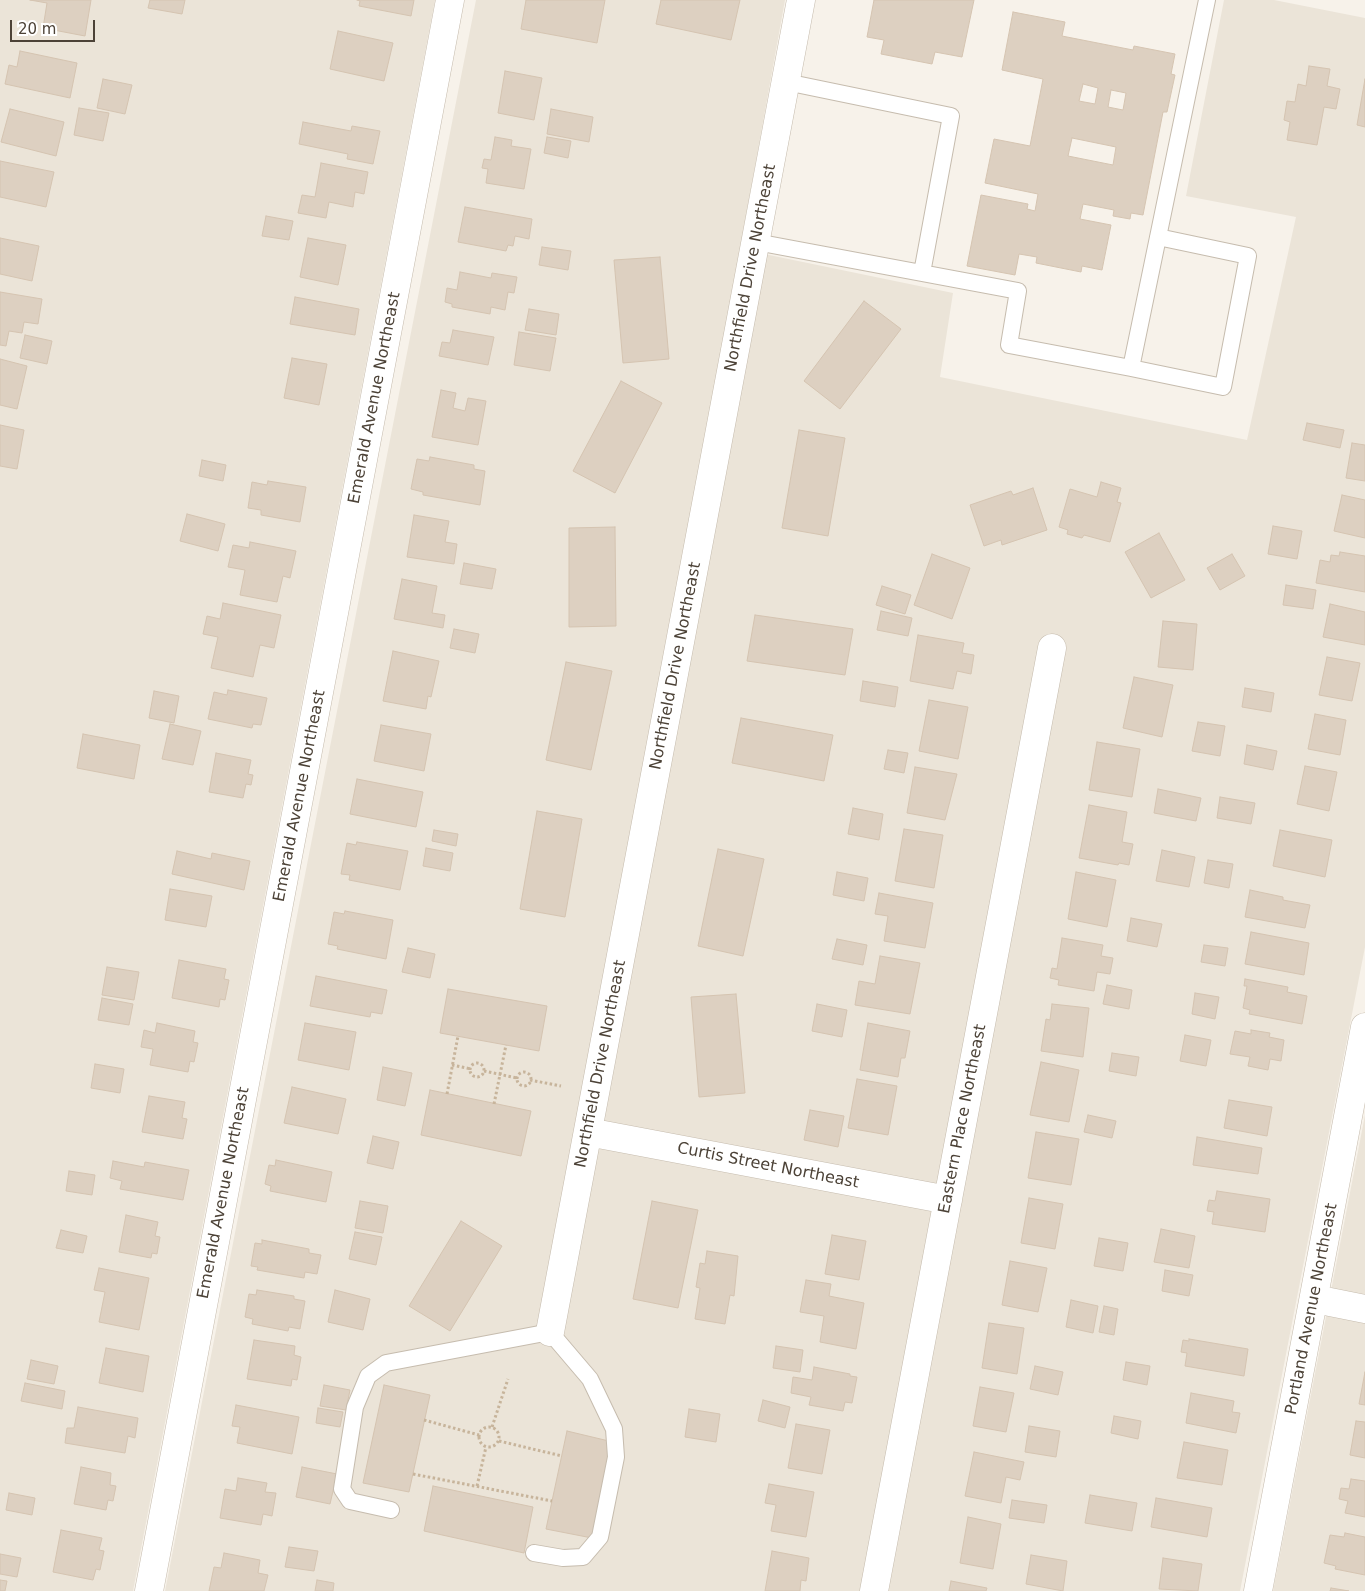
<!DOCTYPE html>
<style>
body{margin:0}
#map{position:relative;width:1365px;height:1591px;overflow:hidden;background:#f7f2ea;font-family:"DejaVu Sans",sans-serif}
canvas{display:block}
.scale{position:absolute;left:10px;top:20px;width:85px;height:22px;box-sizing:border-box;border:2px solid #4c4237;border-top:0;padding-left:6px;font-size:15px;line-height:18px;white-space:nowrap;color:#4c4237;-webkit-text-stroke:4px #fff;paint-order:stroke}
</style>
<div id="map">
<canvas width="1365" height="1591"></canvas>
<div class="scale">20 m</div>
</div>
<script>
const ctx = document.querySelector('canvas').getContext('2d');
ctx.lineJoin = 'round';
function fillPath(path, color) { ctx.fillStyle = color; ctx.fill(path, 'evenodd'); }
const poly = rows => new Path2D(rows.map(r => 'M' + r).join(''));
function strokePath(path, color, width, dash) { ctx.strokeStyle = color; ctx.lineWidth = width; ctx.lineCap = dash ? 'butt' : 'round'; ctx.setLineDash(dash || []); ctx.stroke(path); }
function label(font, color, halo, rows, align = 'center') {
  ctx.font = font + ' "DejaVu Sans",sans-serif'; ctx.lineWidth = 4; ctx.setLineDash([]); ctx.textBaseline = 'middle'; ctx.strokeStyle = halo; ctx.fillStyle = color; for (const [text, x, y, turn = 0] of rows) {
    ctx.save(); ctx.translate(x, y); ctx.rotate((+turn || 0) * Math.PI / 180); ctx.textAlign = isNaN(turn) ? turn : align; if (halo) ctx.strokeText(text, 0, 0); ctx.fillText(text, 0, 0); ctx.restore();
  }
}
const residential = poly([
 [0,0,435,0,133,1591,0,1591],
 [476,0,785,0,740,249,953,293,940,377,1247,440,1296,217,1186,196,1224,0,1274,0,1365,18,1365,947,1240,1591,165,1591],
 [1365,1115,1365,1591,1273,1591]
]);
const building = poly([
 [30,0,91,0,85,36,43,28,47,3,30,0],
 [150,0,185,0,182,14,148,8,150,0],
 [357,0,414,0,411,16,359,6,360,1,357,0],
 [526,0,605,0,597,43,521,29,526,0],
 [661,0,740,0,731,40,656,24,661,0],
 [874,0,974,0,962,57,935,52,932,64,881,54,884,40,867,37,874,0],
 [1013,12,1065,22,1062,36,1133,50,1134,46,1175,54,1171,74,1175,75,1167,112,1163,112,1143,215,1131,213,1130,219,1113,216,1114,210,1083,204,1080,219,1111,225,1102,270,1082,266,1081,272,1036,263,1037,257,1019,254,1015,275,967,266,981,195,1028,204,1027,209,1035,211,1038,194,985,183,994,139,1030,146,1043,79,1002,70,1013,12],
 [1083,84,1098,88,1095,104,1079,101,1083,84],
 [1111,90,1126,93,1123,110,1108,107,1111,90],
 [1072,138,1116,147,1113,165,1068,156,1072,138],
 [338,31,393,43,384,81,330,69,338,31],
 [20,51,77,63,70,98,5,84,9,65,17,67,20,51],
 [1309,66,1330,69,1327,86,1340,89,1336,109,1324,107,1317,145,1287,140,1290,122,1284,120,1287,101,1295,102,1298,84,1306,86,1309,66],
 [505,71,542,78,534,120,498,113,505,71],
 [103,79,132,85,125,114,97,108,103,79],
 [1365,79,1365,127,1357,125,1365,79],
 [79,108,109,113,103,141,74,135,79,108],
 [10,109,64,122,56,156,1,142,10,109],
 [551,109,593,117,589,142,547,134,551,109],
 [303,122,351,131,352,126,380,131,373,164,347,159,348,154,299,144,303,122],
 [495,137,512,140,511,146,531,149,524,189,486,183,488,169,482,168,484,159,491,160,495,137],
 [547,137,571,141,568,158,544,153,547,137],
 [0,161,54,172,46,207,0,197,0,161],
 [321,163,368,172,364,194,355,192,353,207,329,202,326,218,298,213,302,195,315,197,321,163],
 [465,207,532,219,529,239,515,236,513,246,508,245,506,251,458,242,465,207],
 [266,216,293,221,289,240,262,236,266,216],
 [0,238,39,246,32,281,0,274,0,238],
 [308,238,346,245,338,285,300,277,308,238],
 [542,247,571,251,568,270,539,265,542,247],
 [660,257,669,359,623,363,614,260,660,257],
 [460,272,491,278,492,273,517,277,514,293,508,292,505,310,491,307,490,314,452,307,452,304,445,302,447,288,457,290,460,272],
 [0,292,42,299,38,324,24,322,22,333,9,331,6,346,0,345,0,292],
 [295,297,359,309,355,335,290,324,295,297],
 [864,301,901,329,840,409,804,381,864,301],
 [529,309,559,314,556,335,525,330,529,309],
 [453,330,494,337,488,365,439,356,442,342,450,343,453,330],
 [519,332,556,338,550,371,514,365,519,332],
 [25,335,52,341,47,364,20,358,25,335],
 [292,358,327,364,319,405,284,398,292,358],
 [0,359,27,366,17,409,0,405,0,359],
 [621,381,662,403,615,493,573,471,621,381],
 [441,390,456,393,453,408,465,411,468,398,486,401,478,445,432,437,441,390],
 [1307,423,1344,430,1340,448,1303,440,1307,423],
 [0,425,24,430,17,469,0,466,0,425],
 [799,430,845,438,828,536,782,528,799,430],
 [1352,443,1365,445,1365,481,1346,478,1352,443],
 [430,457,474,465,474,469,485,471,480,505,423,495,423,492,411,489,417,459,429,461,430,457],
 [202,460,226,465,223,481,199,476,202,460],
 [268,481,306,487,300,522,261,515,261,510,248,508,252,482,267,485,268,481],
 [1101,482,1121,488,1117,502,1121,503,1110,542,1084,535,1082,538,1067,534,1068,530,1059,527,1070,489,1097,497,1101,482],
 [1033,488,1047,530,1002,545,1001,540,984,546,970,505,1011,491,1013,495,1033,488],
 [1342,495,1365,500,1365,538,1334,531,1342,495],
 [187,514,225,524,218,551,180,541,187,514],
 [414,515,449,521,445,542,457,544,454,564,407,557,414,515],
 [1273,526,1302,531,1297,559,1268,554,1273,526],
 [615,527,616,626,569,627,569,528,615,527],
 [1159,533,1185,580,1151,598,1125,552,1159,533],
 [250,542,296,551,290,578,283,576,277,602,240,595,245,570,228,567,233,545,249,548,250,542],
 [1340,552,1365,556,1365,592,1316,583,1320,560,1330,562,1331,555,1339,556,1340,552],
 [932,554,970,568,952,619,914,605,932,554],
 [1232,554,1245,576,1220,590,1207,568,1232,554],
 [464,563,496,569,492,589,460,584,464,563],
 [402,579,437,586,432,613,445,615,443,628,394,619,402,579],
 [1286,585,1316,590,1313,609,1283,605,1286,585],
 [882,586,911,595,905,614,876,605,882,586],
 [223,603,281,615,274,648,260,645,253,677,211,668,218,637,203,634,207,616,220,619,223,603],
 [1330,604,1365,612,1365,645,1323,637,1330,604],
 [881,611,912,618,908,636,877,630,881,611],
 [755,615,853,629,845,675,747,661,755,615],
 [1163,621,1197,624,1193,670,1158,667,1163,621],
 [454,629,479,634,475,653,450,648,454,629],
 [918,635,964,643,962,653,974,655,971,674,957,671,953,689,910,681,918,635],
 [393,651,439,661,431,697,428,696,426,709,383,701,393,651],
 [1327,657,1360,663,1352,701,1319,695,1327,657],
 [566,662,612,671,591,770,546,760,566,662],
 [1134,677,1173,685,1162,737,1123,728,1134,677],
 [863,681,898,687,895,707,860,701,863,681],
 [1245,688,1274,693,1271,712,1242,707,1245,688],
 [228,690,267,698,261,725,253,724,252,728,208,719,214,692,227,695,228,690],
 [154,691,179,696,174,723,149,718,154,691],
 [929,700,968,707,958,759,919,751,929,700],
 [1315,714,1346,720,1340,755,1308,749,1315,714],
 [741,718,833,735,824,781,732,763,741,718],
 [1198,722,1225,726,1220,756,1192,751,1198,722],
 [170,724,201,731,193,765,162,759,170,724],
 [381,725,431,734,424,771,374,761,381,725],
 [83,734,140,745,134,779,77,768,83,734],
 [1097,742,1140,749,1132,797,1089,790,1097,742],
 [1247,745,1277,751,1273,770,1244,764,1247,745],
 [888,750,908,753,904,773,884,769,888,750],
 [216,753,251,760,248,774,253,775,251,785,246,784,243,798,209,792,216,753],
 [1305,766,1337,772,1329,811,1297,804,1305,766],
 [915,767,957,774,945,820,907,813,915,767],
 [357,779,423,792,416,827,350,814,357,779],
 [1158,789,1201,798,1196,821,1154,813,1158,789],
 [1220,797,1255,803,1251,824,1217,818,1220,797],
 [1089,805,1127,812,1122,842,1133,844,1129,865,1119,863,1118,865,1079,858,1089,805],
 [853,808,883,814,879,840,848,834,853,808],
 [537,811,582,819,565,917,520,909,537,811],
 [904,829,943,835,934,888,895,881,904,829],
 [434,830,458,834,456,846,432,841,434,830],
 [1280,830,1332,840,1325,877,1273,866,1280,830],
 [357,842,408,851,400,890,349,880,350,875,341,874,347,843,356,845,357,842],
 [426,848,453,853,450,871,423,866,426,848],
 [718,849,764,859,743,956,698,946,718,849],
 [1162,850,1195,857,1189,887,1156,881,1162,850],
 [177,851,211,859,212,853,250,861,244,890,172,874,177,851],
 [1208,860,1233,864,1229,888,1204,883,1208,860],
 [837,872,868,878,864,901,833,895,837,872],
 [1076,872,1116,880,1107,927,1068,919,1076,872],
 [170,889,212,896,206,927,165,920,170,889],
 [1250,890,1283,897,1283,900,1310,905,1305,928,1245,917,1250,890],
 [879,893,933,903,925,948,884,941,888,916,875,914,879,893],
 [345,911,393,920,386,959,337,949,338,946,328,944,334,912,344,914,345,911],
 [1131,918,1162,924,1157,947,1127,941,1131,918],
 [1251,932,1309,943,1304,975,1245,964,1251,932],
 [1062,938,1103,945,1101,956,1113,958,1110,974,1097,972,1094,991,1058,985,1059,980,1050,978,1052,968,1057,969,1062,938],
 [837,939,867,945,863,965,832,959,837,939],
 [1204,945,1228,948,1225,966,1201,962,1204,945],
 [408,948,435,954,430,978,402,972,408,948],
 [880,956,920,963,910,1014,855,1005,859,981,875,984,880,956],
 [179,960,226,969,224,979,229,980,225,1000,220,999,219,1007,172,998,179,960],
 [107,967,139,972,134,1000,102,995,107,967],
 [316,976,387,990,382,1014,371,1012,370,1017,310,1006,316,976],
 [1245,979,1288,987,1287,992,1307,996,1302,1024,1249,1014,1250,1010,1243,1008,1247,986,1244,986,1245,979],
 [1107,985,1132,990,1129,1009,1103,1004,1107,985],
 [448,989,547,1006,539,1051,440,1033,448,989],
 [1195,993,1219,997,1215,1019,1192,1014,1195,993],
 [736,994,745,1093,699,1097,691,997,736,994],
 [102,998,133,1004,129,1025,98,1020,102,998],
 [817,1004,847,1010,842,1037,812,1031,817,1004],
 [1052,1004,1089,1008,1083,1057,1041,1051,1046,1019,1050,1020,1052,1004],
 [157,1023,195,1031,193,1042,198,1043,194,1062,190,1061,188,1072,150,1065,153,1049,141,1047,144,1030,155,1033,157,1023],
 [305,1023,356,1032,349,1070,298,1060,305,1023],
 [868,1023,910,1031,905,1058,901,1058,898,1077,860,1070,868,1023],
 [1251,1030,1270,1033,1269,1037,1284,1040,1281,1061,1270,1059,1268,1070,1248,1066,1250,1057,1230,1054,1235,1031,1251,1034,1251,1030],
 [1185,1035,1211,1040,1206,1066,1180,1061,1185,1035],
 [1112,1053,1139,1057,1136,1076,1109,1071,1112,1053],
 [1041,1062,1079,1070,1069,1122,1030,1115,1041,1062],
 [95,1064,124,1069,120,1093,91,1088,95,1064],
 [383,1067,412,1073,405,1106,377,1100,383,1067],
 [857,1079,897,1086,888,1135,848,1128,857,1079],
 [292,1087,346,1099,338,1134,284,1123,292,1087],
 [430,1090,531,1111,521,1156,421,1135,430,1090],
 [149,1096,185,1102,182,1118,187,1119,183,1139,142,1132,149,1096],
 [1229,1100,1272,1107,1267,1136,1224,1128,1229,1100],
 [810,1110,844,1116,838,1147,804,1140,810,1110],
 [1088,1115,1116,1121,1112,1138,1084,1132,1088,1115],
 [1036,1132,1079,1139,1071,1185,1028,1178,1036,1132],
 [373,1136,399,1142,393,1169,367,1163,373,1136],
 [1197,1137,1262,1148,1258,1174,1193,1165,1197,1137],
 [276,1160,332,1172,326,1202,270,1191,271,1186,265,1184,269,1165,275,1166,276,1160],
 [113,1161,144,1167,145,1162,189,1170,183,1200,120,1189,122,1181,110,1178,113,1161],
 [69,1171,95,1175,92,1195,66,1191,69,1171],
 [1217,1191,1270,1199,1265,1232,1212,1224,1214,1212,1207,1211,1209,1200,1215,1201,1217,1191],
 [1029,1198,1063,1204,1055,1249,1021,1243,1029,1198],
 [360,1201,388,1206,383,1233,355,1228,360,1201],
 [652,1201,698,1210,678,1308,633,1299,652,1201],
 [126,1215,158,1222,155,1236,160,1237,157,1254,152,1253,151,1258,119,1252,126,1215],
 [461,1221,502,1246,450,1331,409,1306,461,1221],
 [1161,1229,1195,1236,1189,1268,1154,1262,1161,1229],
 [61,1230,87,1236,83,1253,56,1248,61,1230],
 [355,1232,382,1237,376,1265,349,1259,355,1232],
 [832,1235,866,1241,859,1280,825,1274,832,1235],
 [1099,1238,1128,1243,1123,1271,1094,1266,1099,1238],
 [262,1240,309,1249,309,1253,321,1255,317,1274,305,1272,304,1278,257,1270,258,1267,251,1266,255,1243,262,1244,262,1240],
 [707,1251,738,1256,734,1296,730,1295,725,1324,695,1319,700,1288,696,1287,700,1263,705,1264,707,1251],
 [1010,1261,1047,1268,1038,1312,1002,1305,1010,1261],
 [99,1268,149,1278,139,1330,99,1322,105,1292,94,1290,99,1268],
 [1165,1270,1193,1275,1189,1296,1162,1291,1165,1270],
 [806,1280,831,1284,829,1296,864,1303,856,1349,820,1342,824,1316,800,1312,806,1280],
 [257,1290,294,1296,294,1299,305,1301,300,1329,289,1327,288,1331,252,1324,253,1319,245,1317,249,1294,256,1295,257,1290],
 [335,1290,370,1299,363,1330,328,1322,335,1290],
 [1071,1300,1098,1306,1093,1333,1066,1327,1071,1300],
 [1104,1306,1118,1309,1114,1335,1099,1332,1104,1306],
 [989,1323,1024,1328,1017,1374,982,1368,989,1323],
 [1189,1339,1248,1349,1244,1376,1185,1366,1187,1353,1181,1352,1183,1340,1189,1341,1189,1339],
 [254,1340,295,1346,294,1355,301,1357,297,1380,292,1379,291,1386,247,1379,254,1340],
 [776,1346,803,1350,800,1372,773,1368,776,1346],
 [106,1348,149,1356,143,1392,99,1383,106,1348],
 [31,1360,58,1366,54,1384,27,1379,31,1360],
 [1126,1362,1150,1366,1147,1385,1123,1380,1126,1362],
 [1035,1366,1063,1372,1058,1395,1030,1389,1035,1366],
 [814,1367,850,1374,850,1376,857,1377,852,1403,845,1402,843,1411,809,1405,811,1397,791,1393,793,1377,812,1380,814,1367],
 [1365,1372,1365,1405,1359,1404,1365,1372],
 [25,1383,65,1391,62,1409,21,1401,25,1383],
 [324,1385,350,1390,346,1410,320,1406,324,1385],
 [384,1385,430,1395,409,1492,363,1483,384,1385],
 [980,1387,1014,1393,1006,1432,973,1426,980,1387],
 [1191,1393,1234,1401,1232,1412,1240,1413,1236,1433,1186,1423,1191,1393],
 [763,1400,790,1407,785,1428,758,1421,763,1400],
 [236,1405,299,1417,292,1454,237,1443,240,1427,232,1426,236,1405],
 [78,1407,138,1418,135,1438,128,1436,125,1453,65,1443,67,1428,74,1428,78,1407],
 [318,1408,343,1412,340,1427,316,1423,318,1408],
 [689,1409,720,1414,716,1442,685,1437,689,1409],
 [1114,1416,1141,1421,1138,1439,1111,1433,1114,1416],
 [1356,1421,1365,1422,1365,1458,1350,1455,1356,1421],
 [796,1424,830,1430,822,1474,788,1468,796,1424],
 [1029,1426,1060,1431,1056,1457,1025,1452,1029,1426],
 [567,1431,613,1442,592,1538,546,1529,567,1431],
 [1184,1442,1228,1450,1222,1485,1177,1478,1184,1442],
 [974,1452,1024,1462,1020,1480,1006,1477,1001,1503,965,1496,974,1452],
 [81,1467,111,1473,110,1485,116,1486,113,1501,108,1500,106,1510,74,1504,81,1467],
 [302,1467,337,1474,330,1504,296,1497,302,1467],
 [238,1478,267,1483,265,1492,276,1493,272,1516,263,1514,261,1525,220,1518,225,1489,236,1491,238,1478],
 [1351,1479,1365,1481,1365,1517,1345,1513,1348,1501,1339,1499,1341,1488,1349,1489,1351,1479],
 [769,1484,814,1492,806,1537,771,1531,776,1505,765,1503,769,1484],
 [433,1486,533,1507,524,1553,424,1531,433,1486],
 [9,1493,35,1498,32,1515,6,1510,9,1493],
 [1090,1495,1137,1503,1132,1531,1085,1523,1090,1495],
 [1156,1498,1212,1508,1207,1537,1151,1527,1156,1498],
 [1012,1500,1047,1505,1044,1523,1009,1518,1012,1500],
 [968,1517,1001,1524,993,1569,960,1563,968,1517],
 [61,1530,102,1538,99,1550,104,1551,100,1570,96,1569,93,1580,53,1572,61,1530],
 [1345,1533,1365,1537,1365,1575,1335,1569,1336,1566,1324,1563,1330,1535,1344,1537,1345,1533],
 [289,1547,318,1551,314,1571,285,1567,289,1547],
 [772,1551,809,1558,806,1581,801,1580,800,1591,765,1591,772,1551],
 [224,1553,260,1560,258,1573,268,1575,264,1591,209,1591,214,1567,221,1568,224,1553],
 [0,1554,21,1558,17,1577,0,1574,0,1554],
 [1031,1555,1067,1561,1063,1591,1026,1584,1031,1555],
 [1163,1558,1202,1564,1198,1591,1159,1589,1163,1558],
 [0,1580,7,1581,5,1591,0,1591,0,1580],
 [317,1580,334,1583,333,1591,315,1591,317,1580],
 [951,1581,987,1588,986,1591,949,1591,951,1581],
 [1331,1588,1349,1591,1330,1591,1331,1588]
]);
const path = poly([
 '470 1070a7 7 0 1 1 14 0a7 7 0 1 1-14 0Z',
 [452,1065,471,1069],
 [484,1071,517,1078],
 '517 1079a7 7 0 1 1 14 0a7 7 0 1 1-14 0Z',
 [530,1080,561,1086],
 [447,1094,458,1036],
 [494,1104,506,1045],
 [424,1420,479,1435],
 '479 1437a10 10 0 1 1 20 0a10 10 0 1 1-20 0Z',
 [492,1427,508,1379],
 [499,1441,562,1456],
 [413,1474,552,1501],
 [477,1486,486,1447]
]);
const lane = poly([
 [786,82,951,116,922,273],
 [756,242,1018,291,1009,345,1131,368,1207,0],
 [1131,368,1223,387,1248,256,1158,237],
 [391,1510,350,1501,342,1489,355,1407,368,1376,386,1363,550,1332,590,1379,614,1429,616,1457,600,1537,583,1557,563,1558,534,1553]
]);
const street = poly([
 [588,1132,948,1200],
 [1315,1299,1365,1309],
 [550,1332,801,0],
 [149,1591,450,0],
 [874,1591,1052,648],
 [1258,1591,1365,1027]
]);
const streetNames = [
 ["Northfield Drive Northeast",751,268,-79],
 ["Emerald Avenue Northeast",375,398,-79],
 ["Northfield Drive Northeast",676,666,-79],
 ["Emerald Avenue Northeast",300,796,-79],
 ["Northfield Drive Northeast",601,1064,-79],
 ["Eastern Place Northeast",963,1119,-79],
 ["Curtis Street Northeast",768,1166,11],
 ["Emerald Avenue Northeast",224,1193,-79],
 ["Portland Avenue Northeast",1312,1309,-79]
];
fillPath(residential, '#ebe4d8');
fillPath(building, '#ddd0c1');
strokePath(building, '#d5c4b1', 1);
strokePath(lane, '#c6bcae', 18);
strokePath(street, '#c6bcae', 29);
strokePath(path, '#c7b49b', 3, [2.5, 2.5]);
strokePath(lane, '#fff', 16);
strokePath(street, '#fff', 28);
label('16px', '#4c4237', '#fff', streetNames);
</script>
